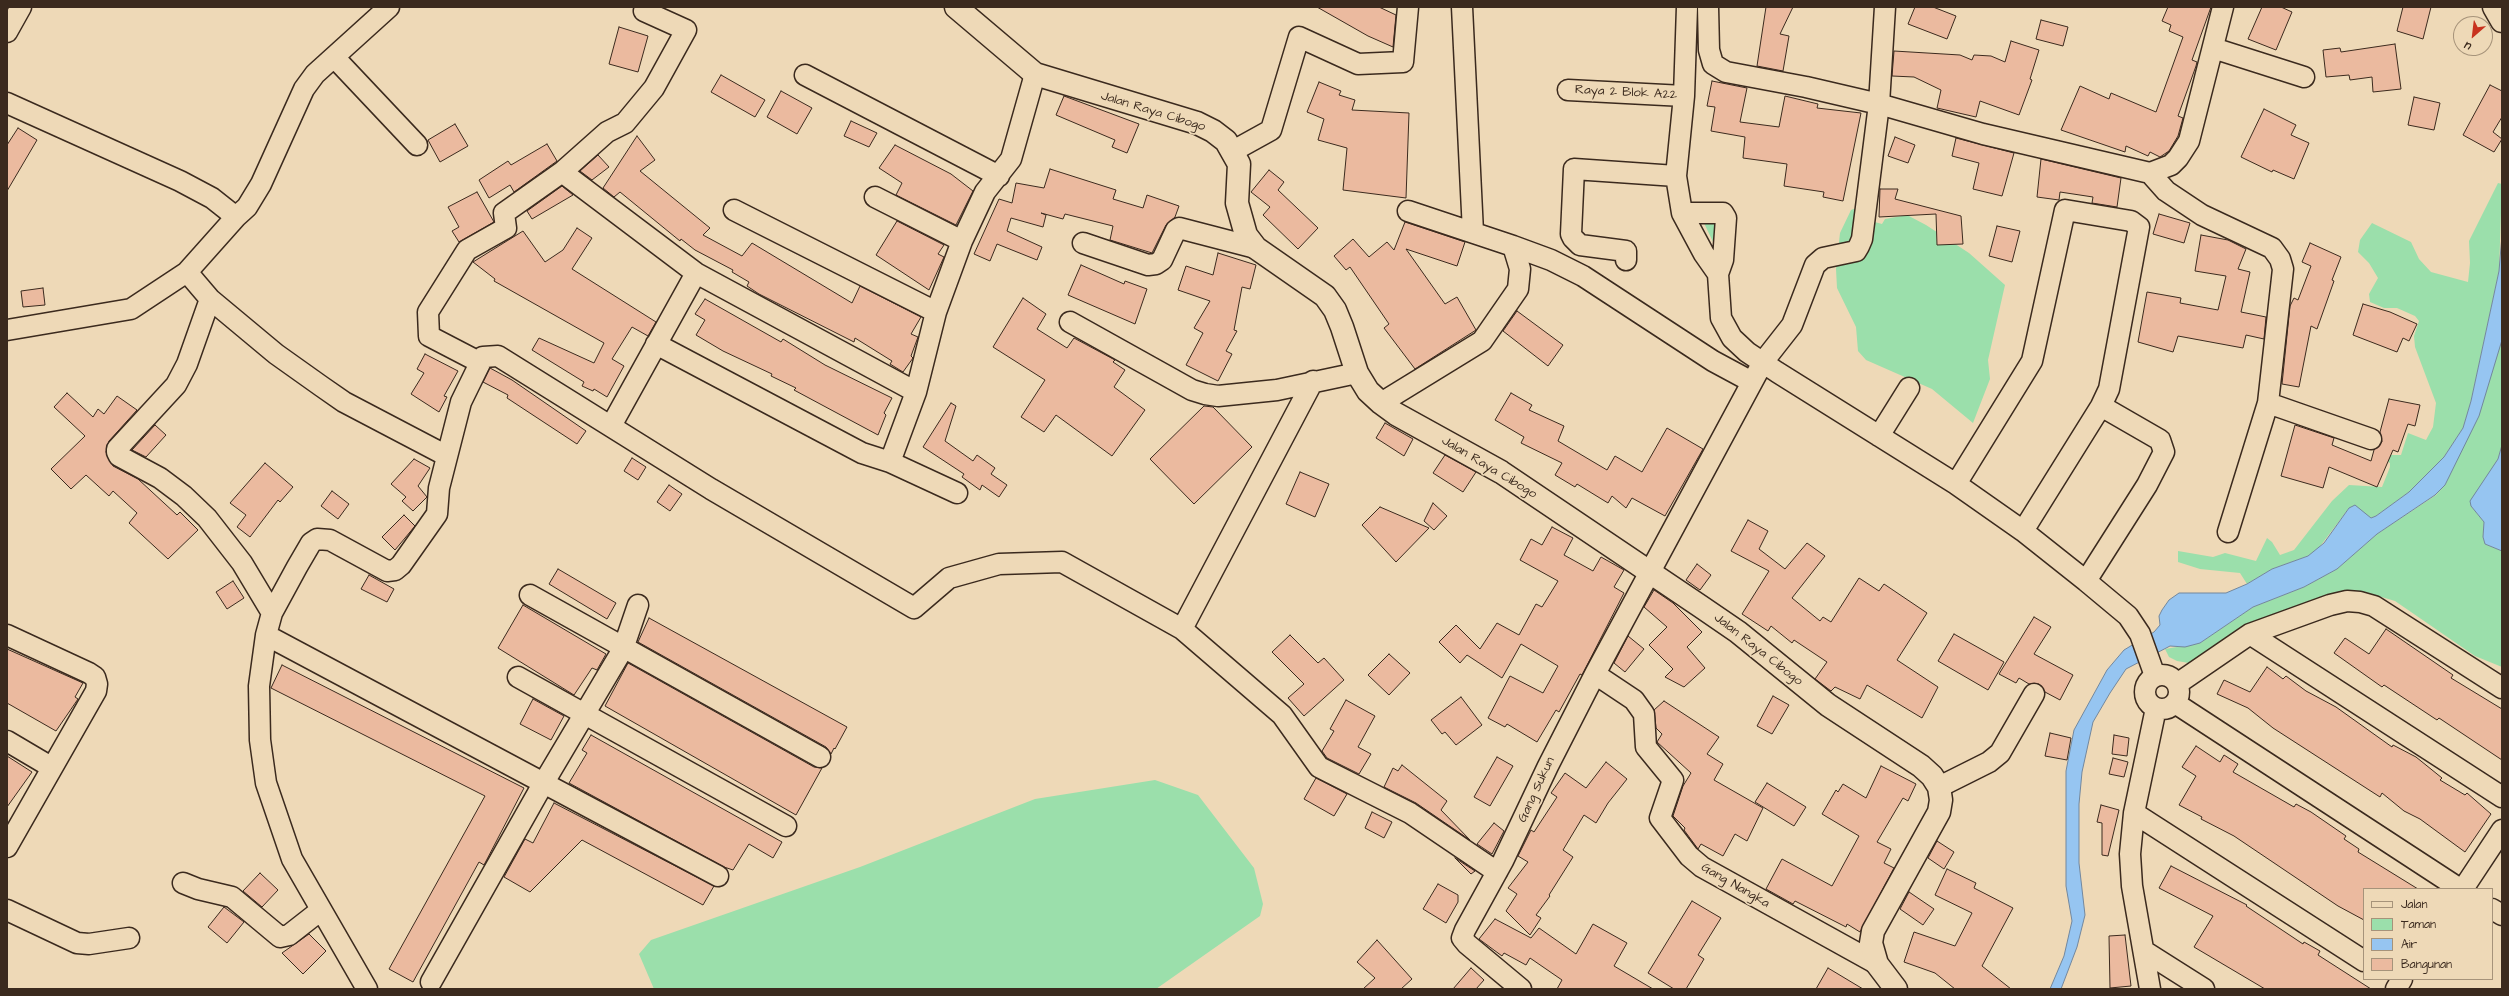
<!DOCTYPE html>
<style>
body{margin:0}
#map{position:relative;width:2509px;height:996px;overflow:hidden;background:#eed9b7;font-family:"Architects Daughter",sans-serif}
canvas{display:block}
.frame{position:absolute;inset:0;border:8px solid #3b2a1e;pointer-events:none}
.legend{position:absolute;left:2363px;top:888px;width:130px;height:92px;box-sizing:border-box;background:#eed9b7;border:1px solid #a6937a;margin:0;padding:5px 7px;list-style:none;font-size:12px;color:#3b2a1e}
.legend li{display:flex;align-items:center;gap:8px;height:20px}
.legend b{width:20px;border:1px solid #a6937a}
.north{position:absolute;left:2453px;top:16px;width:40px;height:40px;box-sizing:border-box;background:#eed9b7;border:1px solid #a6937a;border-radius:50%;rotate:208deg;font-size:11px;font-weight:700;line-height:16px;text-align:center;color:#3b2a1e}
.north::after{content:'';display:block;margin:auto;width:14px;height:18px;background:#c8321e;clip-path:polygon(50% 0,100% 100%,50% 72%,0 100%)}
</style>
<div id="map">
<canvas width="2509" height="996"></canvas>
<div class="frame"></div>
<ul class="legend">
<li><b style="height:5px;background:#eed9b7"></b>Jalan</li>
<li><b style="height:11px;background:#9bdfab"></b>Taman</li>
<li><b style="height:11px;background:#96c5f1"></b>Air</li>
<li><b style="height:11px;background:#ebba9f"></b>Bangunan</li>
</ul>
<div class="north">U</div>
</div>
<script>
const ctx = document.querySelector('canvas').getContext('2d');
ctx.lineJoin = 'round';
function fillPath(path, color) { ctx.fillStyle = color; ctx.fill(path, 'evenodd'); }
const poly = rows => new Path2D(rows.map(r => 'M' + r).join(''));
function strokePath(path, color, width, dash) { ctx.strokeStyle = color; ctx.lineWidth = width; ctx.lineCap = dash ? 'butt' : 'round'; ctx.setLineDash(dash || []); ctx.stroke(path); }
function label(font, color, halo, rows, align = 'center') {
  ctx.font = font + ' "Architects Daughter",sans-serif'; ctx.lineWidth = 3.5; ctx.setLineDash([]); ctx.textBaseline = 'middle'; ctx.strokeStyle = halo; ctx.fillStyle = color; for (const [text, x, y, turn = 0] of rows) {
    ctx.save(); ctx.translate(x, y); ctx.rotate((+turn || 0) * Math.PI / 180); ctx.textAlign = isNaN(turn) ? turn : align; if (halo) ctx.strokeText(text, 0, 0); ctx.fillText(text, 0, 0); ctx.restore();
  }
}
const green = poly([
 [2498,183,2502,184,2499,271,2471,401,2463,428,2444,457,2409,492,2376,516,2371,518,2349,508,2318,549,2308,556,2272,569,2247,584,2240,573,2200,569,2178,562,2178,551,2213,557,2225,553,2256,561,2267,538,2272,542,2280,555,2294,550,2332,501,2349,485,2382,487,2390,467,2390,463,2384,460,2387,455,2401,455,2408,433,2426,440,2433,427,2436,403,2415,347,2414,336,2419,321,2415,316,2397,308,2384,308,2370,302,2369,294,2378,278,2369,263,2358,252,2360,240,2372,223,2411,242,2419,259,2431,272,2468,282,2470,263,2469,241],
 [1859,207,1871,221,1882,224,1885,219,1907,215,1926,225,1969,253,2005,285,1988,360,1990,379,1973,423,1932,389,1866,360,1858,351,1856,327,1837,288,1836,269,1840,233,1851,210],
 [1717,220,1715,246,1703,221],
 [2502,338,2502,445,2498,459,2475,495,2471,506,2484,522,2483,537,2485,544,2502,551,2502,667,2475,656,2395,601,2365,592,2343,594,2271,616,2234,632,2208,652,2189,663,2177,661,2169,657,2165,649,2200,643,2253,607,2304,587,2337,569,2377,534,2436,495,2445,485],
 [1155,780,1198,795,1254,868,1263,904,1260,916,1156,989,654,989,639,954,651,940,860,867,1035,799]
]);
const water = poly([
 [2502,235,2502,340,2479,416,2445,485,2435,495,2377,534,2337,569,2304,587,2253,607,2200,643,2185,647,2170,646,2126,669,2110,693,2093,722,2082,772,2079,804,2079,863,2085,915,2077,947,2061,989,2050,989,2064,956,2072,921,2066,886,2066,771,2074,730,2107,670,2124,650,2154,632,2160,625,2159,616,2162,610,2169,600,2179,593,2226,593,2247,584,2272,569,2308,556,2324,543,2349,508,2355,505,2371,518,2376,516,2409,492,2444,457,2463,428,2471,401,2499,271,2502,235],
 [2502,445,2502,551,2485,544,2483,537,2484,522,2471,506,2470,501,2498,459,2502,445]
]);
const building = poly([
 [1317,7,1379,7,1396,15,1393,47,1368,36,1317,7],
 [1766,7,1793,7,1780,34,1789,36,1783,71,1757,66,1766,7],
 [1915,7,1933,7,1956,16,1947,39,1908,24,1915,7],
 [2168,7,2211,7,2192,60,2197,62,2196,66,2178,116,2183,118,2178,136,2169,151,2160,157,2150,152,2148,156,2126,146,2125,152,2061,130,2080,86,2109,99,2111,93,2156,112,2183,37,2169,31,2171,25,2162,21,2168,7],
 [2262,7,2281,7,2292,12,2276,50,2248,39,2262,7],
 [2403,7,2431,7,2423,39,2397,31,2403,7],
 [2041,20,2068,27,2063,46,2036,39,2041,20],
 [619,27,648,36,638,72,609,64,619,27],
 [2011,41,2039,50,2030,79,2032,80,2019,115,1980,101,1976,117,1937,108,1941,90,1914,77,1892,76,1894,51,1960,55,1972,60,1974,55,1991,56,2005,62,2011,41],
 [2395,44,2401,89,2373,92,2372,77,2350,80,2349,75,2326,77,2323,50,2340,48,2341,52,2395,44],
 [721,75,765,100,755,117,711,92,721,75],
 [1712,81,1747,88,1740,122,1779,127,1785,96,1818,104,1817,108,1861,113,1843,201,1823,197,1824,192,1784,186,1787,164,1743,158,1745,137,1711,131,1715,107,1707,106,1712,81],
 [1319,82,1341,91,1339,95,1355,100,1352,110,1409,113,1406,198,1343,190,1347,148,1318,140,1324,119,1307,112,1319,82],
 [2490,85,2502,91,2502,117,2493,132,2502,139,2494,152,2463,135,2490,85],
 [781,91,812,108,797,134,767,117,781,91],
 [1064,96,1139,124,1127,153,1112,147,1115,140,1056,115,1064,96],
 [2414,97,2440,103,2434,130,2408,125,2414,97],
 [2264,109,2296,125,2291,135,2309,143,2294,179,2273,170,2272,172,2241,157,2264,109],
 [851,121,877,133,869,147,844,136,851,121],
 [455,124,468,146,440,162,428,140,455,124],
 [18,128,37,140,7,191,7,145,18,128],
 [637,136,655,160,640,171,710,228,703,235,742,256,752,243,852,303,860,286,921,317,911,334,918,337,911,356,913,358,903,372,890,364,892,361,855,338,854,342,759,294,747,286,749,282,732,272,733,270,695,250,681,239,680,241,620,192,614,197,603,188,637,136],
 [1895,137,1915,145,1908,163,1888,156,1895,137],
 [1956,138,2014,153,2002,196,1973,189,1979,163,1952,156,1956,138],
 [547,144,557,161,514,192,510,185,489,198,479,180,508,161,511,165,547,144],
 [895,145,951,174,973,191,956,225,896,195,902,183,879,168,895,145],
 [598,155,609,167,592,180,580,171,598,155],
 [2041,159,2121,178,2117,207,2092,203,2093,197,2060,192,2059,200,2037,197,2041,159],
 [1050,169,1116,190,1113,199,1143,208,1147,195,1179,206,1175,217,1166,225,1152,253,1110,240,1113,226,1065,214,1063,219,1041,213,1046,215,1043,227,1011,218,1007,231,1042,247,1037,260,997,244,990,261,974,254,999,199,1012,203,1016,183,1044,188,1050,169],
 [1269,170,1284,182,1278,190,1318,228,1298,249,1263,215,1270,207,1251,192,1269,170],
 [562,186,573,195,532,219,527,211,562,186],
 [1880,189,1898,189,1895,199,1961,216,1963,244,1937,245,1936,214,1879,217,1880,189],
 [477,192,494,222,459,242,452,231,459,227,448,207,477,192],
 [2159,214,2190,223,2184,243,2153,234,2159,214],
 [897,221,944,245,938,254,944,257,929,290,876,255,897,221],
 [1405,222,1465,242,1457,266,1406,249,1445,304,1457,297,1476,330,1415,369,1384,328,1389,324,1350,267,1346,270,1334,256,1353,239,1369,257,1387,242,1394,250,1405,222],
 [1997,226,2020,231,2012,262,1989,256,1997,226],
 [577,228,592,238,572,269,656,322,648,336,632,327,612,359,624,366,607,397,594,389,593,391,582,386,584,382,532,350,539,338,594,363,604,343,494,281,495,279,473,262,523,231,545,262,563,250,577,228],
 [2201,235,2228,240,2246,249,2238,269,2250,272,2241,312,2266,317,2264,339,2246,335,2243,348,2178,336,2173,352,2138,342,2147,292,2181,298,2180,303,2218,310,2226,276,2195,271,2201,235],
 [2310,243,2341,257,2332,280,2334,281,2317,329,2311,326,2299,387,2282,384,2290,306,2294,298,2298,300,2311,266,2302,262,2310,243],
 [1218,253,1256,265,1250,289,1242,287,1234,330,1237,331,1226,351,1232,354,1218,381,1186,365,1203,333,1194,328,1210,301,1178,290,1186,266,1213,275,1218,253],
 [1081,265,1124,284,1125,281,1147,289,1135,324,1068,295,1081,265],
 [43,288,45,305,23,307,21,291,43,288],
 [1023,298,1046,314,1037,329,1067,348,1074,338,1115,360,1113,362,1125,370,1114,387,1145,410,1112,456,1056,415,1044,432,1021,417,1045,380,993,347,1023,298],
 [705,299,781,342,783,339,825,365,892,398,884,413,886,415,878,435,794,390,796,388,771,376,772,374,723,351,696,335,705,320,695,314,705,299],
 [2363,304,2390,312,2417,324,2409,341,2403,338,2397,352,2353,335,2363,304],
 [1517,311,1563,345,1548,366,1503,331,1517,311],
 [425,354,458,371,444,396,447,397,439,412,411,394,424,373,417,369,425,354],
 [490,368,512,380,586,431,577,444,507,398,508,395,483,382,490,368],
 [67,393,93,417,98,409,104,414,117,396,137,410,109,441,106,452,113,466,138,479,177,515,180,512,198,530,168,559,129,523,137,513,113,491,109,496,86,475,71,489,51,469,85,436,54,407,67,393],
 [1511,393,1532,405,1529,410,1564,426,1558,441,1607,470,1615,456,1642,472,1667,428,1703,449,1665,516,1632,498,1626,508,1612,496,1608,503,1577,484,1575,487,1555,475,1562,463,1521,443,1524,437,1495,420,1511,393],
 [2389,399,2420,405,2415,426,2408,424,2398,452,2393,450,2377,487,2329,467,2323,488,2281,476,2295,425,2334,438,2332,445,2371,461,2374,450,2382,442,2380,432,2389,399],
 [951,403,956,406,945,441,973,461,977,455,995,468,991,474,1007,485,999,497,982,485,980,490,962,477,964,474,923,447,951,403],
 [1204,406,1213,407,1252,447,1194,504,1150,459,1204,406],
 [1385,423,1413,439,1404,456,1376,438,1385,423],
 [155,425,166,435,146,457,132,450,155,425],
 [1445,455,1476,472,1463,492,1433,473,1445,455],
 [632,458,646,467,638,480,624,471,632,458],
 [414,459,430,468,418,486,427,497,413,511,402,501,406,497,391,484,414,459],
 [265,463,293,487,280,502,278,500,250,537,237,527,246,515,230,503,265,463],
 [1300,472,1329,484,1315,517,1286,504,1300,472],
 [669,485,682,494,670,511,657,502,669,485],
 [332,491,349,504,338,519,321,506,332,491],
 [1433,503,1447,516,1434,530,1424,521,1433,503],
 [1380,507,1429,528,1396,562,1362,525,1380,507],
 [404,515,415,526,395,550,382,537,404,515],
 [1748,520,1768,531,1759,549,1785,569,1807,543,1825,556,1792,598,1820,621,1823,617,1831,622,1859,578,1879,591,1884,584,1927,613,1897,660,1938,687,1922,718,1867,685,1860,699,1835,687,1831,691,1815,679,1827,662,1794,640,1792,643,1771,626,1768,631,1742,614,1769,571,1731,551,1748,520],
 [1552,527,1573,538,1564,555,1593,571,1601,557,1624,570,1614,587,1624,593,1582,675,1580,674,1559,712,1556,710,1537,742,1507,724,1505,727,1488,718,1510,676,1543,693,1558,666,1521,644,1502,678,1467,655,1460,663,1439,642,1456,625,1480,649,1497,623,1519,635,1536,604,1542,607,1558,581,1520,560,1531,539,1542,545,1552,527],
 [1697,564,1711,575,1700,590,1686,580,1697,564],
 [558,569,616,603,607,619,549,584,558,569],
 [369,575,394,589,387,602,361,589,369,575],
 [233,581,244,598,227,609,216,592,233,581],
 [1654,590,1673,603,1702,632,1687,647,1705,668,1684,687,1665,677,1673,669,1649,645,1667,627,1644,607,1654,590],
 [523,605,606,654,597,670,592,668,574,695,498,648,523,605],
 [2034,617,2051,627,2034,654,2073,675,2060,700,2045,692,2039,684,2029,684,2019,678,2016,683,1999,674,2034,617],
 [649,618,847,727,835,749,834,748,831,754,826,747,638,642,649,618],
 [2386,629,2453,675,2451,678,2502,709,2502,760,2439,718,2437,720,2384,685,2382,687,2334,653,2345,638,2369,654,2386,629],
 [1954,634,2004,662,1988,690,1938,661,1954,634],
 [1290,635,1318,663,1324,658,1344,680,1304,716,1288,698,1304,684,1272,652,1290,635],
 [1628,636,1644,649,1625,672,1614,663,1628,636],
 [7,649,83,683,75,697,78,699,56,731,7,703,7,649],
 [1389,654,1410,673,1389,695,1368,675,1389,654],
 [628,663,814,767,822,768,796,815,605,706,628,663],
 [282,665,524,788,484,865,479,862,413,982,389,969,485,796,271,688,282,665],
 [2267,667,2283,679,2286,676,2306,691,2336,707,2392,747,2393,745,2416,757,2442,778,2440,780,2465,795,2467,793,2491,814,2465,852,2420,819,2404,811,2382,793,2380,797,2273,728,2248,708,2217,694,2224,680,2250,692,2267,667],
 [1773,696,1789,705,1772,734,1757,726,1773,696],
 [1461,697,1482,725,1456,745,1445,732,1442,734,1431,720,1461,697],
 [533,699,564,716,551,740,520,724,533,699],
 [1346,700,1375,716,1358,747,1371,754,1359,774,1327,758,1322,751,1334,731,1330,729,1346,700],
 [1664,701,1719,737,1707,754,1723,764,1714,780,1763,808,1747,841,1735,834,1723,856,1701,844,1698,849,1684,830,1685,828,1673,816,1683,786,1691,773,1657,742,1662,734,1656,728,1654,710,1664,701],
 [2050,733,2071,738,2067,760,2045,756,2050,733],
 [591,735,782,842,773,858,749,844,733,870,724,867,569,783,587,753,582,750,591,735],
 [2114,735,2129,738,2127,756,2112,754,2114,735],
 [2196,746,2220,762,2224,755,2238,764,2233,772,2294,807,2296,804,2311,812,2346,836,2344,839,2359,849,2358,852,2418,889,2364,889,2364,920,2338,906,2234,836,2201,819,2202,817,2179,805,2196,776,2182,767,2196,746],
 [7,756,32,772,7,807,7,756],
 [1497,757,1513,766,1490,806,1474,797,1497,757],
 [2113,758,2128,762,2124,777,2109,774,2113,758],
 [1606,762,1627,779,1608,803,1596,823,1584,815,1563,850,1573,857,1549,895,1550,896,1536,915,1541,918,1530,935,1506,911,1517,894,1508,888,1528,862,1518,856,1531,830,1534,832,1557,797,1551,793,1565,773,1586,788,1606,762],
 [1402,765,1447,801,1441,810,1470,840,1416,803,1384,787,1393,768,1398,771,1402,765],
 [1881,766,1916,784,1908,801,1903,798,1877,842,1891,849,1884,863,1894,868,1860,932,1847,924,1846,927,1795,901,1793,904,1766,889,1782,859,1832,886,1859,836,1822,814,1836,790,1838,792,1843,784,1866,798,1881,766],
 [1316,778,1347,794,1334,816,1304,799,1316,778],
 [1767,783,1806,807,1794,826,1755,802,1767,783],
 [554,803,714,886,703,905,582,840,530,892,504,877,525,839,533,843,554,803],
 [2101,805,2119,810,2108,856,2102,855,2102,823,2097,822,2101,805],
 [1372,812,1392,822,1384,838,1365,828,1372,812],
 [1494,823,1504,831,1492,854,1477,844,1494,823],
 [1937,841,1954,852,1944,869,1928,858,1937,841],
 [1455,858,1475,871,1471,874,1455,858],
 [2171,866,2247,905,2246,906,2303,944,2304,942,2320,951,2318,955,2371,989,2265,989,2194,947,2213,916,2159,888,2171,866],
 [1947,869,1976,883,1974,888,2013,908,1982,966,2011,989,1955,989,1935,973,1904,962,1914,932,1955,946,1972,913,1935,895,1947,869],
 [260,873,278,890,262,907,243,891,260,873],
 [1438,884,1458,895,1458,902,1446,923,1423,909,1438,884],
 [1909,892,1934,909,1923,925,1900,909,1909,892],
 [1692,901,1721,918,1698,955,1704,959,1686,989,1674,989,1648,973,1692,901],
 [224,907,244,922,227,943,208,927,224,907],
 [1495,919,1531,938,1539,928,1576,954,1593,924,1627,943,1614,966,1653,989,1557,989,1562,980,1530,958,1526,965,1504,953,1502,956,1479,939,1495,919],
 [309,934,326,951,303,974,282,953,309,934],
 [2125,935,2131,986,2110,988,2109,936,2125,935],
 [1377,940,1412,979,1401,989,1363,989,1375,978,1357,962,1377,940],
 [1471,968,1484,980,1476,989,1453,989,1471,968],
 [1828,968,1863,989,1816,989,1828,968]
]);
const street = poly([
 [1462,7,1473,232],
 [1687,7,1684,96,1676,176,1682,213,1704,254,1718,274,1721,318,1732,338,1747,352,1777,372,1956,484,2023,531,2086,581,2128,616,2140,634,2155,676],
 [1708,7,1709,50,1713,64,1726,72,1806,87,1879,104,1983,134,2150,173,2171,165,2178,158,2189,141,2223,7],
 [7,32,21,7],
 [2213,48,2304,77],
 [334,57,417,145],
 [805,75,999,176],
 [1568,90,1684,96],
 [7,103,180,181,212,198,236,217,187,272],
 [1233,151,1271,130,1299,37,1358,64,1403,62,1408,7],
 [562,172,696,273,916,392],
 [2150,173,2166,191,2202,215,2272,248,2280,259,2283,269,2268,403,2228,532],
 [875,197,962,241],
 [734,210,936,312],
 [1682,213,1723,213,1726,218,1723,260,1718,274],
 [236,217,247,207,261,184,304,89,315,74,389,7],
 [1083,243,1148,265,1156,264,1162,260,1176,230,1179,228,1256,248],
 [1513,246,1551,260,1583,276,1713,361,1752,382],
 [1626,260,1626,251,1580,245,1573,238,1571,234,1574,169,1676,176],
 [210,299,187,364,176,385,117,449,117,452,119,456,160,478,184,496,207,518,242,563,272,613],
 [1070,322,1192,390,1205,394,1218,396,1277,390,1357,373],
 [7,330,131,309,187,272,210,299,276,354,321,386,344,402,447,456],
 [656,344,862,453,890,462,957,493],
 [479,362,429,336,428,312,467,250,506,228,504,213,562,172,607,132,625,123,654,88,686,30,644,11,646,7],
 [1381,403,1482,341,1518,289,1520,269,1513,246,1408,211],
 [2268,403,2371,439],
 [611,426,696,273],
 [1879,436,1909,388],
 [890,462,916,392,936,312,962,241,985,192,1011,159,1035,74],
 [1956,484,2032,361,2065,210,2131,221,2139,227,2109,389,2101,406,2023,531],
 [2086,581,2147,485,2164,452,2160,440,2101,406],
 [530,595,820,757],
 [1182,629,1313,381],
 [2250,634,2502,797],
 [7,635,89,673,95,677,97,684,96,691,7,847],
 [266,635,259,686,260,740,266,783,292,859,367,989],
 [1595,674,1634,700,1644,714,1646,747,1673,780,1660,818,1689,856,1702,867,1877,964],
 '2145 692a17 17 0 1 1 34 0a17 17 0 1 1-34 0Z',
 [518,677,786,826],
 [2177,684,2250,634,2330,605,2347,601,2360,602,2374,606,2502,688],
 [2175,703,2460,889],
 [7,741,51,767],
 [1939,787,1989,762,2000,753,2034,694],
 [2134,813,2364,961],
 [718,876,266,635,272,613,297,567,311,543,317,539,330,540,387,571,395,570,401,565,437,514,439,488,461,402,483,357,498,356,711,489,914,608,949,578,999,564,1062,562,1182,629,1282,715,1319,767,1410,813,1497,872],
 [183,883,198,889,232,897,280,937,289,935,321,910],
 [2463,889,2502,830],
 [2492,909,2502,915],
 [7,910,77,943,89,944,129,938],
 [2144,951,2204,989],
 [431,982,543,784,623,649,638,605],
 [1521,989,1467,944,1462,938,1465,930,1503,861,1548,766,1595,674,1763,362,1792,325,1815,265,1823,258,1856,251,1859,246,1862,239,1879,104,1885,7],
 [2150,989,2132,886,2130,854,2134,813,2156,708],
 [2396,989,2402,979]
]);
const secondary = poly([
 [956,7,1035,74,1197,123,1213,131,1226,141,1239,164,1237,203,1246,235,1256,248,1325,296,1335,310,1342,327,1357,373,1368,391,1381,403,1396,414,1501,472,1700,606,1738,632,1828,705,1921,766,1932,776,1939,787,1941,800,1939,812,1873,931,1871,943,1877,964,1896,989],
 [2494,7,2502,21]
]);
const streetNames = [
 ["Raya 2 Blok A22",1626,93,3],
 ["Jalan Raya Cibogo",1153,112,17],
 ["Jalan Raya Cibogo",1489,468,31],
 ["Jalan Raya Cibogo",1758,650,38],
 ["Gang Sukun",1537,790,-65],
 ["Gang Nangka",1735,886,30]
];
fillPath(green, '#9bdfab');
fillPath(water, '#96c5f1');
strokePath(water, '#72879d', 1);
fillPath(building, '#ebba9f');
strokePath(building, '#3b2a1e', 1);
strokePath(street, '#3b2a1e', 23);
strokePath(secondary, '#3b2a1e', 25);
strokePath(street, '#eed9b7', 20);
strokePath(secondary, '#eed9b7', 22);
label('13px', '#3b2a1e', '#eed9b7', streetNames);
</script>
